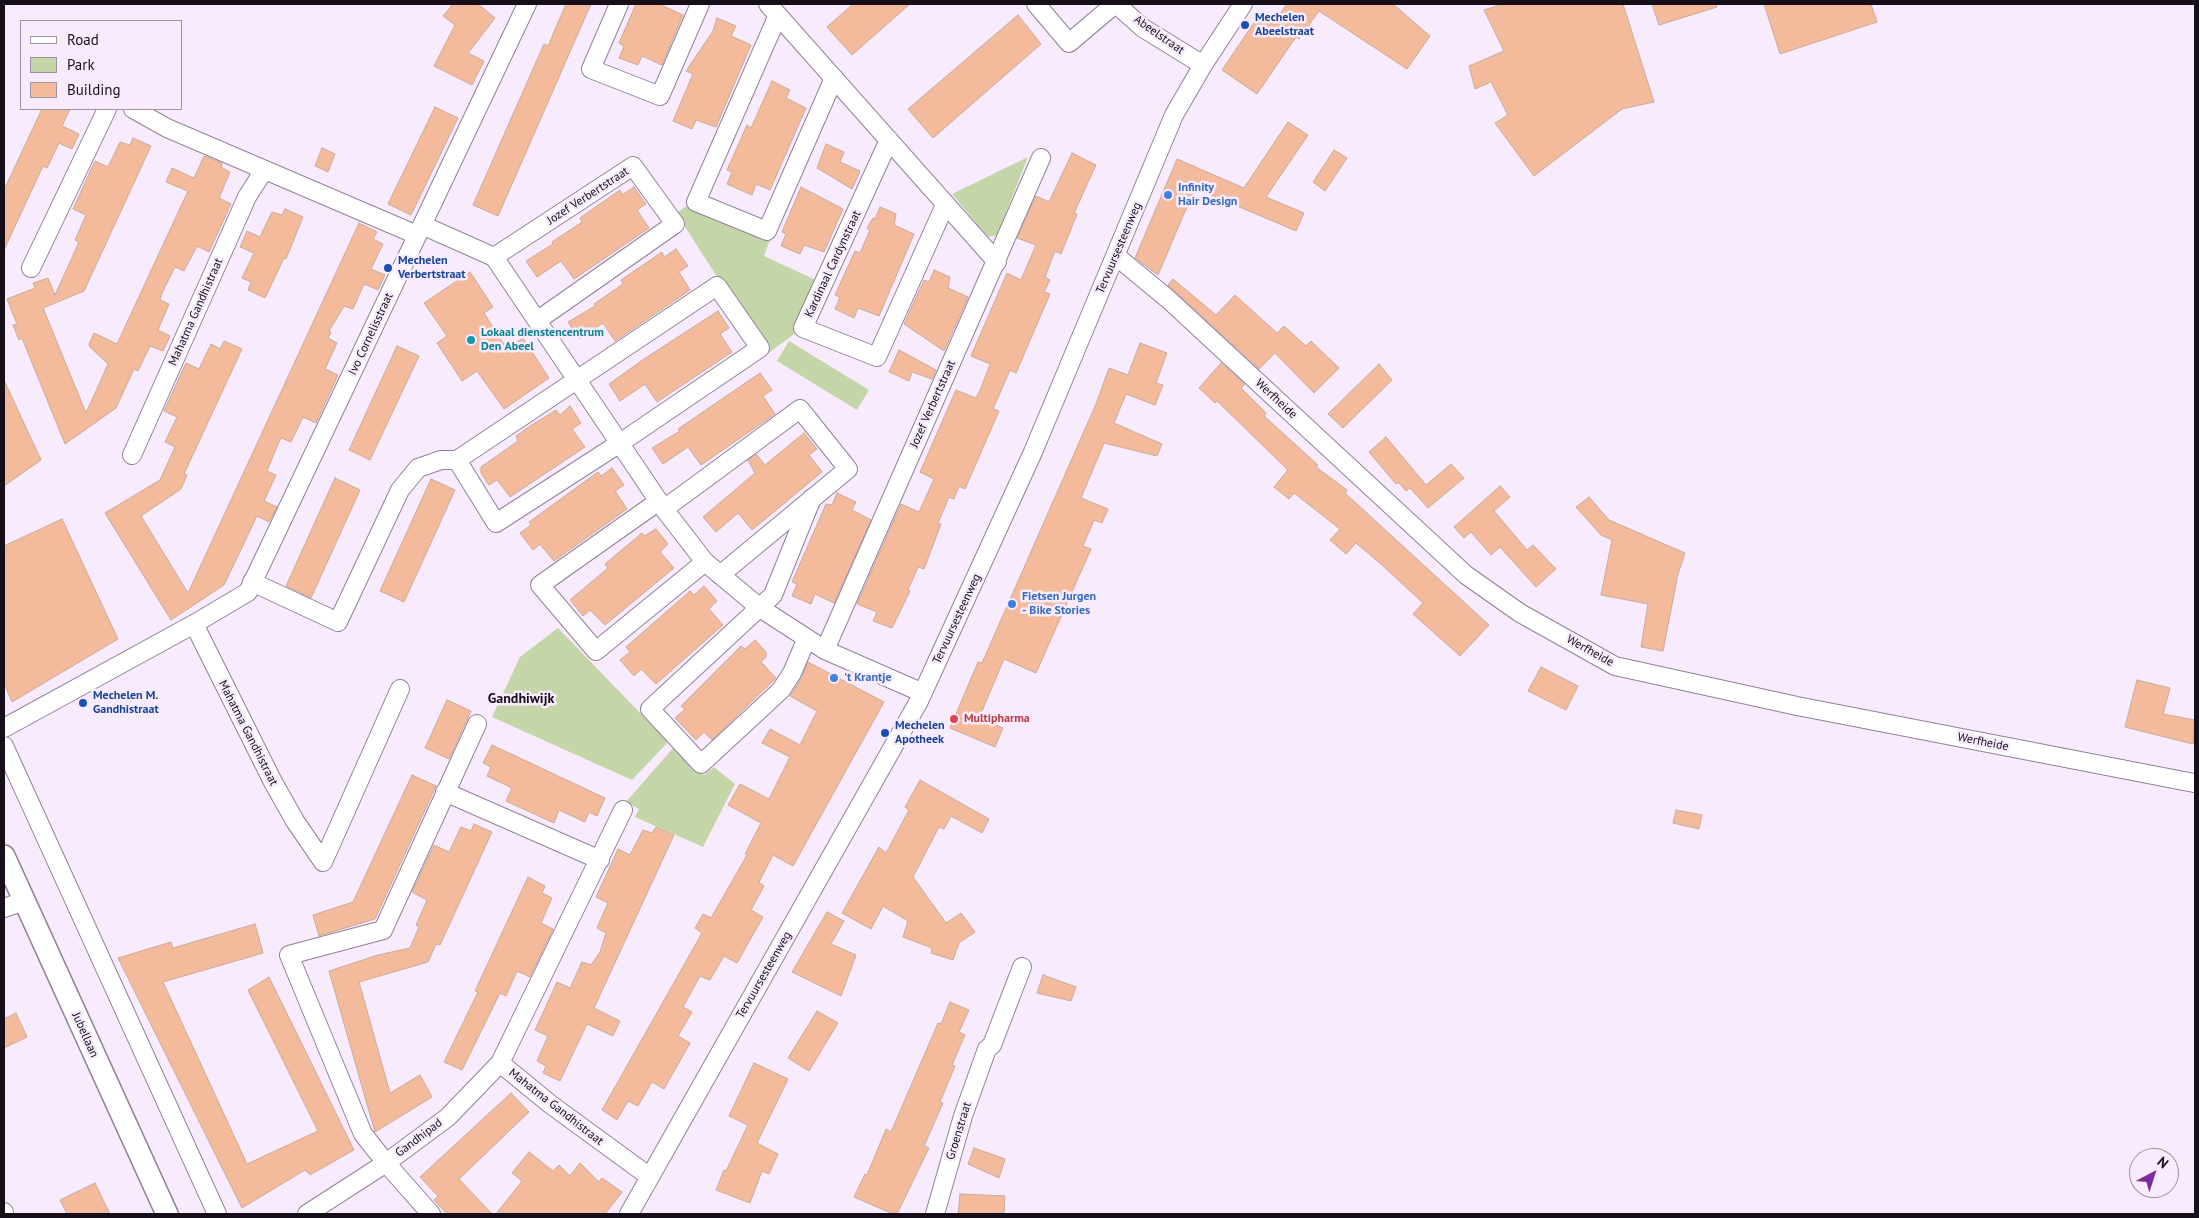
<!DOCTYPE html>
<style>
body{margin:0}
#map{position:relative;width:2199px;height:1218px;overflow:hidden;background:#f7ebfd;font-family:"PT Sans",sans-serif}
canvas{display:block}
.frame{position:absolute;inset:0;border:5px solid #160f19;pointer-events:none}
.legend{position:absolute;left:20px;top:20px;width:162px;height:90px;box-sizing:border-box;background:#f7ebfd;border:1px solid #9d93a2;margin:0;padding:6px 9px;list-style:none;font-size:15px;color:#160f19}
.legend li{display:flex;align-items:center;gap:10px;height:25px}
.legend b{width:25px;border:1px solid #9d93a2}
.north{position:absolute;left:2129px;top:1148px;width:50px;height:50px;box-sizing:border-box;background:#f7ebfd;border:1px solid #9d93a2;border-radius:50%;rotate:40deg;font-size:14px;font-weight:700;line-height:20px;text-align:center;color:#160f19}
.north::after{content:'';display:block;margin:auto;width:18px;height:22px;background:#802d9c;clip-path:polygon(50% 0,100% 100%,50% 72%,0 100%)}
</style>
<div id="map">
<canvas width="2199" height="1218"></canvas>
<div class="frame"></div>
<ul class="legend">
<li><b style="height:6px;background:#fff"></b>Road</li>
<li><b style="height:14px;background:#c4d6a8"></b>Park</li>
<li><b style="height:14px;background:#f3bb9c"></b>Building</li>
</ul>
<div class="north">N</div>
</div>
<script>
const ctx = document.querySelector('canvas').getContext('2d');
ctx.lineJoin = 'round';
function fillPath(path, color) { ctx.fillStyle = color; ctx.fill(path, 'evenodd'); }
const poly = rows => new Path2D(rows.map(r => 'M' + r).join(''));
function strokePath(path, color, width, dash) { ctx.strokeStyle = color; ctx.lineWidth = width; ctx.lineCap = dash ? 'butt' : 'round'; ctx.setLineDash(dash || []); ctx.stroke(path); }
function label(font, color, halo, rows, align = 'center') {
  ctx.font = font + ' "PT Sans",sans-serif'; ctx.lineWidth = 5; ctx.setLineDash([]); ctx.textBaseline = 'middle'; ctx.strokeStyle = halo; ctx.fillStyle = color; for (const [text, x, y, turn = 0] of rows) {
    ctx.save(); ctx.translate(x, y); ctx.rotate((+turn || 0) * Math.PI / 180); ctx.textAlign = isNaN(turn) ? turn : align; if (halo) ctx.strokeText(text, 0, 0); ctx.fillText(text, 0, 0); ctx.restore();
  }
}
const green = poly([
 [1028,157,997,235,988,237,952,194],
 [687,206,770,240,764,256,818,281,797,332,767,354,676,213],
 [789,341,869,390,857,410,777,361],
 [558,628,668,742,632,780,492,717,520,657],
 [674,747,704,775,714,767,735,784,703,847,635,817,639,809,626,802]
]);
const building = poly([
 [453,4,478,4,495,18,468,53,484,61,472,85,434,66,455,25,443,16,453,4],
 [566,4,591,4,498,216,473,205,544,44,548,46,566,4],
 [636,4,659,4,683,15,662,65,642,56,638,65,619,58,624,46,619,43,636,4],
 [853,4,910,4,852,55,827,27,853,4],
 [1287,4,1393,4,1430,36,1407,69,1319,11,1299,39,1296,37,1257,94,1222,70,1260,14,1273,23,1287,4],
 [1503,4,1623,4,1654,102,1622,109,1534,176,1495,123,1508,115,1491,82,1475,89,1469,66,1504,51,1484,10,1503,4],
 [1652,4,1716,4,1717,7,1659,25,1652,4],
 [1764,4,1871,4,1877,22,1780,54,1764,4],
 [1018,15,1041,44,933,138,908,109,1018,15],
 [717,18,736,26,731,36,751,45,716,127,696,120,692,129,673,121,693,74,686,71,713,31,717,18],
 [772,81,790,90,786,98,806,108,770,190,756,184,752,195,727,184,732,172,727,170,747,125,751,128,772,81],
 [435,107,458,118,411,215,388,204,435,107],
 [42,109,70,109,62,126,79,134,72,149,59,143,47,168,43,166,4,250,4,190,42,109],
 [1288,122,1308,135,1266,197,1304,213,1296,231,1195,188,1158,275,1135,258,1177,159,1244,188,1288,122],
 [133,138,151,146,84,291,43,308,86,413,108,364,90,347,89,344,94,333,117,344,188,191,166,182,172,168,194,178,204,156,222,163,221,167,230,172,219,198,231,204,209,252,197,246,184,271,175,267,162,293,160,300,169,304,158,330,170,336,163,351,150,346,138,371,134,369,116,408,65,444,22,338,19,340,13,325,17,324,7,299,35,288,33,283,48,278,55,295,79,242,75,240,86,215,73,209,95,161,108,167,120,142,130,145,133,138],
 [826,144,844,152,840,162,860,171,852,189,817,168,826,144],
 [322,148,335,154,328,172,315,166,322,148],
 [1334,150,1347,158,1325,191,1313,182,1334,150],
 [1072,153,1096,165,1074,213,1077,214,1061,254,1055,251,1045,277,1050,280,1044,292,1050,294,1016,373,1010,370,993,409,999,411,965,489,959,486,954,499,949,497,938,523,941,524,924,569,918,567,908,590,910,591,892,628,873,621,877,612,857,604,901,504,919,512,934,479,920,472,956,390,976,398,981,388,990,364,971,356,1007,273,1021,280,1036,245,1017,238,1036,196,1049,202,1072,153],
 [634,187,646,204,637,210,649,228,574,279,561,261,537,277,526,261,553,244,552,242,582,222,580,218,620,190,622,195,634,187],
 [801,187,843,209,824,252,804,245,800,254,781,246,786,234,782,232,801,187],
 [880,207,896,214,894,225,914,234,879,316,858,308,854,318,835,309,840,297,835,295,855,251,860,253,870,230,867,228,873,218,875,219,880,207],
 [285,209,303,217,286,259,284,258,265,298,248,290,251,282,242,278,254,253,240,247,247,231,260,237,272,212,282,215,285,209],
 [359,223,377,232,373,239,383,244,371,269,385,275,378,290,364,284,353,309,344,306,329,331,331,332,328,338,337,343,325,369,338,375,316,423,303,417,291,442,281,438,278,444,267,471,276,475,264,501,277,507,269,522,257,516,224,585,171,620,105,513,160,480,175,447,165,442,177,417,164,411,186,363,199,369,211,344,220,349,224,341,242,349,184,474,187,475,181,489,141,516,188,593,359,223],
 [676,249,688,266,679,272,690,290,615,341,603,323,579,339,568,322,595,306,594,304,623,284,621,280,662,252,664,257,676,249],
 [934,270,950,277,948,288,968,297,944,351,904,324,924,280,929,282,934,270],
 [470,272,493,307,484,313,507,349,523,338,549,378,504,409,477,371,462,381,437,343,447,336,424,303,470,272],
 [1173,279,1216,315,1235,295,1277,333,1284,326,1306,346,1311,341,1339,368,1314,393,1275,353,1259,369,1168,285,1173,279],
 [718,311,729,328,720,334,732,352,657,402,645,384,620,401,609,384,644,359,718,311],
 [1140,343,1167,353,1156,383,1163,385,1155,405,1126,394,1114,423,1162,444,1157,456,1104,443,1081,498,1108,509,1102,523,1094,520,1083,546,1091,549,1036,673,1004,659,979,718,1003,728,995,747,950,728,978,662,982,663,1096,404,1109,368,1128,375,1140,343],
 [397,346,419,356,370,460,349,450,397,346],
 [899,350,936,370,932,379,912,372,909,381,889,372,899,350],
 [1221,363,1245,384,1241,388,1266,413,1264,416,1318,465,1316,467,1347,490,1345,493,1489,625,1460,656,1413,614,1423,603,1382,565,1356,543,1346,554,1330,540,1340,529,1294,493,1289,499,1274,487,1288,470,1217,401,1215,403,1199,388,1221,363],
 [1379,364,1392,380,1343,428,1328,414,1379,364],
 [760,373,772,390,763,396,775,414,701,465,688,447,663,464,652,448,680,431,678,429,760,373],
 [4,380,41,460,4,486,4,380],
 [570,406,581,423,572,429,585,447,510,497,497,480,489,485,481,473,481,467,518,441,516,436,530,426,556,410,560,415,570,406],
 [804,433,817,449,809,455,822,472,752,530,738,513,716,532,703,517,755,473,748,460,756,454,765,465,804,433],
 [1386,437,1426,485,1451,464,1464,478,1428,508,1410,488,1406,491,1398,482,1396,484,1369,452,1386,437],
 [612,468,624,485,615,491,627,509,554,561,540,544,533,550,520,533,531,525,529,522,598,472,601,476,612,468],
 [335,478,360,490,311,598,286,586,335,478],
 [431,479,455,490,404,602,380,591,431,479],
 [1500,486,1510,497,1494,511,1527,550,1533,545,1556,569,1536,587,1500,547,1491,555,1471,532,1464,538,1454,527,1500,486],
 [837,493,856,502,852,510,871,520,834,603,815,594,811,604,792,596,797,584,792,582,826,504,832,505,837,493],
 [1589,497,1609,520,1685,553,1678,574,1663,651,1641,647,1648,604,1601,595,1612,540,1601,535,1576,507,1589,497],
 [62,519,118,639,12,702,4,683,4,546,62,519],
 [656,529,668,544,660,552,674,568,605,625,590,610,583,616,570,600,608,568,605,564,642,533,644,536,656,529],
 [704,586,717,601,709,609,723,625,656,684,641,669,634,676,620,660,630,652,626,647,690,591,694,595,704,586],
 [755,640,766,652,766,657,761,662,776,678,712,740,704,732,696,740,675,718,685,709,681,706,741,646,745,649,755,640],
 [808,662,884,702,793,866,773,855,759,882,764,886,751,910,763,917,737,963,724,956,710,980,700,976,683,1007,692,1012,678,1036,690,1043,664,1089,652,1082,638,1106,628,1101,617,1120,602,1110,702,933,695,928,703,914,711,918,747,855,745,854,761,823,728,805,740,784,769,799,790,757,762,743,770,729,800,745,817,711,790,696,801,679,808,662],
 [1541,667,1578,686,1566,710,1528,691,1541,667],
 [2137,680,2170,688,2163,714,2195,720,2193,744,2125,727,2137,680],
 [447,700,471,711,449,759,425,748,447,700],
 [492,745,605,798,597,816,589,812,585,822,559,810,554,823,506,801,512,788,487,776,491,767,483,763,492,745],
 [412,775,436,786,375,919,319,936,313,915,353,902,412,775],
 [920,780,989,819,982,833,951,816,944,829,939,827,913,877,946,923,961,913,975,932,959,943,953,960,931,953,932,948,903,937,908,921,883,906,871,929,842,913,879,847,886,853,909,810,905,807,920,780],
 [1676,810,1702,815,1699,829,1673,823,1676,810],
 [474,824,492,832,440,945,436,944,428,962,359,982,390,1093,420,1075,432,1097,375,1132,329,971,378,955,410,948,419,927,416,925,427,900,412,892,434,845,449,852,461,827,471,831,474,824],
 [656,827,674,835,594,1008,620,1021,613,1036,587,1024,560,1081,543,1073,546,1066,537,1061,548,1036,535,1030,557,982,570,988,582,962,591,965,600,952,606,933,597,928,608,903,596,897,618,849,630,855,643,830,652,833,656,827],
 [528,877,545,886,542,893,552,898,541,923,553,929,530,977,517,971,506,996,500,993,462,1070,444,1062,478,992,475,991,528,877],
 [827,912,844,921,831,944,856,955,841,996,792,972,827,912],
 [255,924,263,953,163,982,247,1164,318,1131,248,990,269,977,354,1150,310,1175,305,1170,242,1208,118,958,171,942,173,948,255,924],
 [1043,975,1076,987,1071,1001,1037,993,1043,975],
 [950,1002,969,1010,959,1032,965,1035,952,1065,955,1066,940,1102,943,1103,924,1146,929,1148,897,1214,893,1214,854,1197,865,1174,867,1175,886,1129,891,1132,938,1023,941,1024,950,1002],
 [817,1011,838,1023,809,1071,788,1058,817,1011],
 [16,1013,27,1037,4,1048,4,1019,16,1013],
 [754,1063,788,1079,757,1143,778,1154,769,1174,762,1171,750,1203,716,1190,724,1170,726,1171,748,1125,729,1116,754,1063],
 [511,1093,529,1112,459,1179,492,1214,447,1214,434,1200,438,1196,420,1177,511,1093],
 [974,1148,1005,1159,999,1178,968,1164,974,1148],
 [529,1152,553,1171,559,1165,570,1176,580,1163,599,1182,602,1178,622,1192,605,1214,496,1214,522,1181,512,1173,529,1152],
 [95,1183,110,1214,67,1214,60,1200,95,1183],
 [960,1194,1005,1196,1004,1214,958,1214,960,1194]
]);
const minor = poly([
 [619,4,591,69,660,96,700,4],
 [768,4,997,262],
 [1036,4,1069,43,1115,4],
 [1116,4,1143,28,1203,65],
 [778,15,696,202,767,231,834,78],
 [133,109,167,128,417,235],
 [889,140,803,328,877,357,945,205],
 [422,225,494,257,664,509,705,562,760,608,825,650,923,693],
 [1116,256,1168,299,1466,575,1520,613,1615,666,1797,706,2194,783],
 [494,257,633,166,675,224,538,320],
 [31,268,107,109],
 [717,286,760,348,620,443,496,523,457,460,717,286],
 [132,455,247,197,264,170],
 [659,501,540,585,596,651,705,562],
 [664,509,800,409,848,469,720,575],
 [252,582,338,622,400,490,418,468,441,460,457,460],
 [194,624,273,782,295,821,323,862],
 [807,638,792,673,781,690,701,764,650,709,773,595,812,498],
 [825,650,1041,158],
 [4,728,194,624,248,592,527,4],
 [4,746,217,1214],
 [445,792,600,860],
 [323,862,400,689],
 [4,908,24,901],
 [500,1063,550,1104,650,1177],
 [4,1212,4,1214],
 [307,1214,386,1163,363,1134,289,955,383,930,477,724],
 [431,1214,386,1163,448,1117,500,1063,623,810],
 [629,1214,919,701,1033,452,1174,115,1203,65,1243,4],
 [935,1214,963,1116,987,1049,992,1045,1022,967]
]);
const major = poly([
 [4,856,167,1214]
]);
const markers = [
 [1245,25,5,"#1a4fb4"],
 [1168,195,5,"#3f7fe0"],
 [388,268,5,"#1a4fb4"],
 [471,340,5,"#0f9aa8"],
 [1012,604,5,"#3f7fe0"],
 [834,678,5,"#3f7fe0"],
 [83,703,5,"#1a4fb4"],
 [954,719,5,"#e0444e"],
 [885,733,5,"#1a4fb4"]
];
const transitNames = [
 ["Mechelen",1255,18],
 ["Abeelstraat",1255,32],
 ["Mechelen",398,261],
 ["Verbertstraat",398,275],
 ["Mechelen M.",93,696],
 ["Gandhistraat",93,710],
 ["Mechelen",895,726],
 ["Apotheek",895,740]
];
const streetNames = [
 ["Abeelstraat",1159,35,35],
 ["Jozef Verbertstraat",588,196,-33],
 ["Tervuursesteenweg",1119,248,-67],
 ["Kardinaal Cardynstraat",833,264,-65],
 ["Mahatma Gandhistraat",196,312,-66],
 ["Ivo Cornelisstraat",371,334,-65],
 ["Werfheide",1276,399,43],
 ["Jozef Verbertstraat",933,404,-66],
 ["Tervuursesteenweg",957,619,-65],
 ["Werfheide",1590,651,29],
 ["Mahatma Gandhistraat",248,733,63],
 ["Werfheide",1983,742,11],
 ["Tervuursesteenweg",764,975,-60],
 ["Jubellaan",85,1035,66],
 ["Mahatma Gandhistraat",556,1107,38],
 ["Groenstraat",959,1131,-73],
 ["Gandhipad",419,1138,-37]
];
const shopNames = [
 ["Infinity",1178,188],
 ["Hair Design",1178,202],
 ["Fietsen Jurgen",1022,597],
 ["- Bike Stories",1022,611],
 ["'t Krantje",844,678]
];
const cultureNames = [
 ["Lokaal dienstencentrum",481,333],
 ["Den Abeel",481,347]
];
const healthNames = [
 ["Multipharma",964,719]
];
const neighbourhoodNames = [
 ["Gandhiwijk",521,699]
];
fillPath(green, '#c4d6a8');
fillPath(building, '#f3bb9c');
strokePath(building, '#caaa99', 1);
strokePath(minor, '#91809b', 20);
strokePath(major, '#91809b', 24);
strokePath(minor, '#fff', 18);
strokePath(major, '#fff', 21);
for (const [x, y, r, color] of markers) { const dot = new Path2D(); dot.arc(x, y, r, 0, 2 * Math.PI); ctx.fillStyle = color; ctx.fill(dot); strokePath(dot, '#f7ebfd', 2); }
label('bold 12px', '#164399', '#f7ebfd', transitNames, 'left');
label('12px', '#160f19', '#f7ebfd', streetNames);
label('bold 12px', '#366cbe', '#f7ebfd', shopNames, 'left');
label('bold 12px', '#0d838f', '#f7ebfd', cultureNames, 'left');
label('bold 12px', '#be3a42', '#f7ebfd', healthNames, 'left');
label('bold 14px', '#160f19', '#f7ebfd', neighbourhoodNames);
</script>
